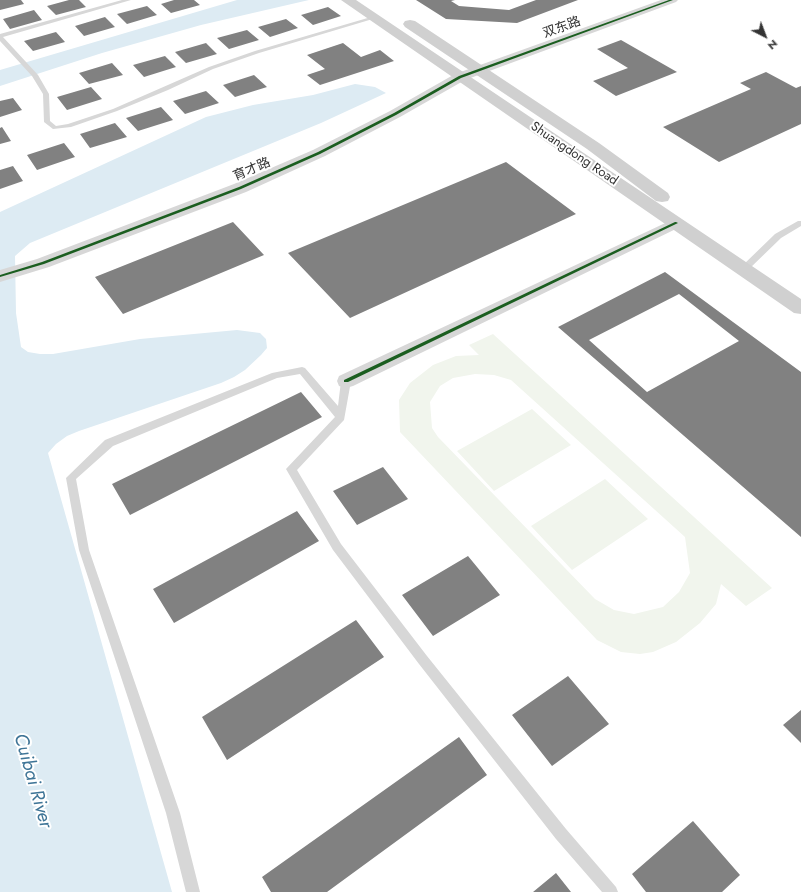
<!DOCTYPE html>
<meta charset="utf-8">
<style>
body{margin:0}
#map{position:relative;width:801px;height:892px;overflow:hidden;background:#fff;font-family:Jost,sans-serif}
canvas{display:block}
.north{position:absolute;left:745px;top:16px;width:40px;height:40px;-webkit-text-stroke:3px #fff;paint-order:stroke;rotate:138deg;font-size:11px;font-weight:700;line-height:16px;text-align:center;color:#333}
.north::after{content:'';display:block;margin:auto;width:14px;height:18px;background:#333;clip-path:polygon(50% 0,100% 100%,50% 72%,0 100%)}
</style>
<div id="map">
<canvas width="801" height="892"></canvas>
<div class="north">N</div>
</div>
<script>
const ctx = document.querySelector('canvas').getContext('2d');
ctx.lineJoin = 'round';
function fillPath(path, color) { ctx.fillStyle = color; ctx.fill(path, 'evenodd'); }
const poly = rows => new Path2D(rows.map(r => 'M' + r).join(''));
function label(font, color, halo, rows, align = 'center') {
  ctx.font = font + ' Jost,"Noto Sans SC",sans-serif'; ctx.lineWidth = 4; ctx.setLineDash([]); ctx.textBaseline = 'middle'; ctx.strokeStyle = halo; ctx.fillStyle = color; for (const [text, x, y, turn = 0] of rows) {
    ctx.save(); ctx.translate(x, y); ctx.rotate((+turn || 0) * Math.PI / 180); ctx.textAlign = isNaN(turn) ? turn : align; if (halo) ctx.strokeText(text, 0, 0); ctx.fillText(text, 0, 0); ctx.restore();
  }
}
const green = poly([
 [493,334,772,588,746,606,721,584,716,604,700,623,676,642,653,652,640,654,621,652,597,640,400,432,399,400,410,383,433,365,456,356,479,355,469,345],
 [475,374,494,375,511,380,685,537,690,573,679,592,663,607,634,614,614,610,595,599,438,437,432,428,430,402,440,386,453,378],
 [532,409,571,445,494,491,457,451],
 [605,479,648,519,572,570,531,526]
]);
const water = poly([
 [237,0,309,0,201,25,102,53,0,86,0,70],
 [355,84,375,87,386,93,321,123,30,243,15,256,16,313,21,347,28,352,40,354,53,354,140,339,237,330,260,333,266,339,267,348,261,355,245,370,234,377,221,383,79,431,67,436,56,444,48,453,172,892,0,892,0,212,206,117,253,105,313,95]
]);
const building = poly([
 [0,0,21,0,24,4,0,10],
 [69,0,79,0,86,7,56,15,47,6],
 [174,0,194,0,200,5,171,13,161,4],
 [416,0,455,0,451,1,459,6,509,10,536,0,578,0,517,23,446,19],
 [147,6,157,15,127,24,117,14],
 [328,7,341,16,313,25,301,15],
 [34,10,42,20,10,29,3,19],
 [105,17,115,27,84,36,75,26],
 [286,19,298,28,270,37,258,27],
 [247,30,259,40,229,49,217,38],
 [56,32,65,42,33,51,24,41],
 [621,40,677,72,616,96,593,81,628,68,597,49],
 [206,43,217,54,186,63,175,52],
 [343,43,361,57,380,50,394,61,320,85,307,75,325,69,307,55],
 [165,56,176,67,144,77,133,65],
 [112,63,123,75,89,84,79,73],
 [766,72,796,88,801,86,801,124,719,162,663,127,751,89,740,83],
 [254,75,267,87,235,97,223,85],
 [91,87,102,99,67,110,57,97],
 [206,91,219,103,185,114,173,101],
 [13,98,22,110,0,117,0,101],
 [161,107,173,120,138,131,126,118],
 [115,123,127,137,90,148,80,134],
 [2,127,11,141,0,144,0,128],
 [64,143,75,157,37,170,27,155],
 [506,162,576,214,350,318,288,253],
 [13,166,23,181,0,189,0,170],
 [233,222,264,255,123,314,95,277],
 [665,272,801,372,801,537,558,327],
 [679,294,739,341,647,392,589,340],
 [301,392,322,417,130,515,112,484],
 [383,467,408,499,357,525,333,491],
 [297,511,319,541,174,623,153,589],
 [468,556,500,595,433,636,402,595],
 [356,620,384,657,227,760,202,717],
 [568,676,609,724,552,766,512,715],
 [801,710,801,743,783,725],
 [459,737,487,775,327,892,271,892,262,877],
 [693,821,740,875,722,892,646,892,632,874],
 [556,873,571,892,533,892]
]);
const service = poly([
 [122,0,131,0,3,37,38,75,49,94,50,121,56,126,68,124,113,109,209,67,255,51,371,17,376,18,259,53,213,69,168,90,117,111,71,127,53,129,44,122,43,94,32,76,0,41,0,34,122,0],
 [798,221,801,221,801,226,781,238,747,271,741,271,740,269,741,267,775,234,798,221],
 [302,367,305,368,338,406,341,381,346,378,351,381,344,420,297,470,341,544,427,656,566,829,616,887,618,892,602,892,556,839,419,664,333,550,286,469,335,417,300,374,277,378,113,446,76,479,89,550,180,813,200,892,186,892,166,813,79,550,66,478,105,440,272,373,302,367]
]);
const minor = poly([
 [661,0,678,0,676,2,465,80,455,80,453,77,455,74,661,0],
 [676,218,682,220,684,223,682,226,353,386,346,388,339,386,337,381,339,376,676,218]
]);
const tertiary = poly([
 [460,73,465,74,467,77,465,80,400,117,325,156,246,192,49,267,0,282,0,270,37,259,234,184,313,150,390,111,455,74,460,73]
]);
const secondary = poly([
 [341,0,356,0,801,299,801,314,794,313,341,0],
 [410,20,415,21,599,143,668,193,670,197,668,201,662,202,656,201,587,149,405,27,403,24,405,21,410,20]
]);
const cycleway = poly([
 [669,0,673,0,461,78,396,115,320,154,241,189,44,264,0,277,0,275,42,262,239,187,318,152,394,113,459,76,669,0],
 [675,222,676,222,678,223,348,382,344,382,344,380,675,222]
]);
const farStreetnames = [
 ["双东路",562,28,-20],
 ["Shuangdong Road",574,154,34],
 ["育才路",252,170,-23]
];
const nearWaternames = [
 ["Cuibai River",32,781,74]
];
fillPath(green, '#f1f5ed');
fillPath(water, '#ddebf3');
fillPath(building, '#818181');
fillPath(service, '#d7d7d7');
fillPath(minor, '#d7d7d7');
fillPath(tertiary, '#d7d7d7');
fillPath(secondary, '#d0d0d0');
fillPath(cycleway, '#1b5e20');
label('13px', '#333', '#fff', farStreetnames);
label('italic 19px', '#3f7597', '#fff', nearWaternames);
</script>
